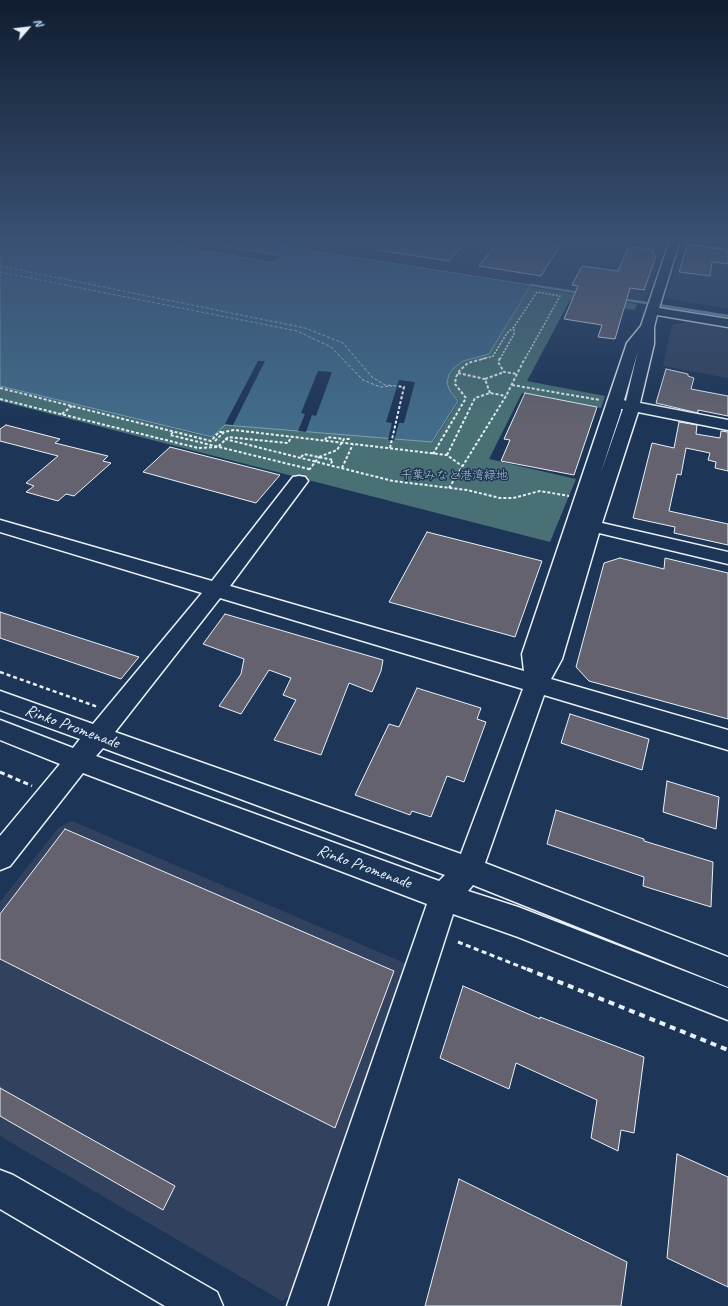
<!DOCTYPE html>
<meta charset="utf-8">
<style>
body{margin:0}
#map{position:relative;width:728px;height:1306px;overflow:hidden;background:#1d3557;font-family:Caveat,sans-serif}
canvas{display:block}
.north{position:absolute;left:8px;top:8px;width:40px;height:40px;-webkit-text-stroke:3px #1d3557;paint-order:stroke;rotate:62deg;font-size:11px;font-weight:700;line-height:16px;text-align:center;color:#e8f1f8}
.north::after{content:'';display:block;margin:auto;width:14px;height:18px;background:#e8f1f8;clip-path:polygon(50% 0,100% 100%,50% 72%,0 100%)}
</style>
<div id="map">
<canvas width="728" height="1306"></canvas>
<div class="north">N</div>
</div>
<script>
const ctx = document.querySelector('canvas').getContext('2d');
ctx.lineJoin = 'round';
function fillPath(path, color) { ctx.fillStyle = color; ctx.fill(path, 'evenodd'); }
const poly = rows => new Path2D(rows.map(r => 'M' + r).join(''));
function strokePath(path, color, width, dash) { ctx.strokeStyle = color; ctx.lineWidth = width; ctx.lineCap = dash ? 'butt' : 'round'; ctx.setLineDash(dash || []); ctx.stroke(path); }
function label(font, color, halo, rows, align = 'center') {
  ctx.font = font + ' Caveat,"Klee One",sans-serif'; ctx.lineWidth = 3; ctx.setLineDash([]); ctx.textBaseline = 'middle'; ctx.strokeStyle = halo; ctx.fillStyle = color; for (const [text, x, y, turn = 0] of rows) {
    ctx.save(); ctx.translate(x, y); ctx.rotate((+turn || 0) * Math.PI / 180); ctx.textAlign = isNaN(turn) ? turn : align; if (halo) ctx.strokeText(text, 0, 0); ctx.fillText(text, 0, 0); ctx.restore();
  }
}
const built = poly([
 [145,240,201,240,199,242,282,256,273,263],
 [244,240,664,240,667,242,645,302],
 [683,242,728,248,728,309,666,298],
 [686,322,728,329,728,378,663,366,672,325],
 [72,821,407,964,304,1285,282,1301,0,1136,0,902,59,827]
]);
const green = poly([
 [530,287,637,304,635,310,570,300,527,381,605,396,601,408,522,393,489,459,576,479,550,542,0,401,0,386,212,438,225,425,433,442,459,401,450,391,447,383,449,374,454,368,463,361,488,353]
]);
const water = poly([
 [0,240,145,240,273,263,282,256,198,242,201,240,244,240,531,285,489,354,463,361,454,368,449,374,447,383,450,391,458,401,432,442,225,425,212,437,0,386,0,240]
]);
const pier = poly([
 [258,361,265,361,233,425,225,424],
 [318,371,332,372,316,416,312,415,306,432,298,431,305,414,301,413],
 [399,380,415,382,404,423,399,423,394,441,388,440,392,423,386,422]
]);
const stream = poly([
 [531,285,580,293],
 [621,299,728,316]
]);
const ferry = poly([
 [0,266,305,328,343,343,372,377,385,385,397,386],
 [0,272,297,331,331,347,363,380,380,387,392,386]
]);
const building = poly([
 [388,240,467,240,449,261,377,250,388,240],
 [499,240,554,240,552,244,560,245,541,276,479,266,499,240],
 [687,245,728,250,728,264,712,262,710,276,679,272,687,245],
 [629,246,654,250,653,254,656,256,644,290,630,288,615,339,598,337,602,325,564,319,578,286,572,285,582,266,618,271,629,246],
 [666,369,688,374,688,376,694,378,691,389,728,396,728,416,698,410,698,413,656,403,666,369],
 [525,393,597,407,574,475,501,461,510,440,504,439,525,393],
 [679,422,697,425,696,434,720,438,721,431,728,432,728,471,715,468,716,462,708,460,710,453,686,448,681,475,677,474,669,511,728,524,728,545,674,533,675,527,633,518,652,443,674,448,679,422],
 [6,425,60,439,55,443,108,456,103,461,111,463,74,496,66,494,58,501,26,492,34,486,26,483,58,456,0,441,0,429,6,425],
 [170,447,280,475,256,503,143,472,170,447],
 [427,532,542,561,515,637,389,602,427,532],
 [620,558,664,569,665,558,728,573,728,719,589,681,576,667,604,563,620,558],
 [0,612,139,657,121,679,0,638,0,612],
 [225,614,383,660,381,671,372,692,349,683,321,755,274,740,296,700,283,695,291,678,269,670,241,714,219,706,241,674,244,659,203,644,225,614],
 [417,688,481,708,477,719,486,722,464,782,447,776,431,817,412,811,410,815,355,795,389,724,399,727,417,688],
 [570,714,649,739,642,770,561,743,570,714],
 [667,781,719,797,716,829,663,812,667,781],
 [556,810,644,839,644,841,713,862,711,907,643,886,644,877,547,844,556,810],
 [65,829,394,971,335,1128,0,959,0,914,65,829],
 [463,986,540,1019,540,1017,644,1057,634,1133,621,1130,618,1151,591,1138,597,1100,516,1063,509,1089,440,1058,463,986],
 [0,1088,175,1186,163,1210,0,1116,0,1088],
 [677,1154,728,1177,728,1287,667,1258,677,1154],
 [459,1179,627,1262,621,1306,425,1306,459,1179]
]);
const pathFar4 = poly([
 [482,359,493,356,507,333,514,327,537,292,560,296,525,359],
 [500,359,514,334,514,327]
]);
const pathFar3 = poly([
 [500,358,498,362,504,372,517,374],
 [458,373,485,379],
 [512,385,600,400],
 [0,388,211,441,219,432,223,432],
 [490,393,485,379,504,372],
 [0,399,198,448,218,447,228,437,288,443,292,436],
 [62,414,72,406],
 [173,432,170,435,309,469],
 [225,439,393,481,467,490,500,498,513,498,540,491,569,496],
 [325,440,327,437,344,439],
 [215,441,224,432,234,430,447,455,462,466],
 [390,448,404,387,397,386],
 [433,454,466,398,455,384,456,377,460,370,468,363,486,358],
 [447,455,475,398,490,393,506,396],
 [301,457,304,454,333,460,330,465],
 [342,468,353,444],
 [309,470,319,457],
 [449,488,506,396,525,358]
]);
const pathFar2 = poly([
 [0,672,98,707]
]);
const pathFar1 = poly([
 [0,772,32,786],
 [458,942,529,970]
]);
const path = poly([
 [527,969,728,1050]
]);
const minor = poly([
 [670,240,680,240,659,308,728,319,728,327,657,315,654,327,654,344,640,403,728,420,728,430,638,412,602,523,728,552,728,564,599,533,562,659,551,679,728,730,728,750,544,695,485,863,728,957,728,987,473,885,468,891,518,907,728,988,728,1020,518,937,453,914,327,1306,287,1306,427,904,83,773,10,866,0,870,0,836,60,764,0,740,0,720,73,748,80,739,0,710,0,691,93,724,202,593,0,532,0,520,212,581,293,477,299,476,305,477,308,481,305,485,230,586,524,671,522,654,627,343,641,326,670,240],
 [638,351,626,401,624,400,638,351],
 [621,409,623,409,601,472,621,411,621,409],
 [220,598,523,689,461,854,115,732,220,598],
 [103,748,445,875,439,881,96,756,103,748],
 [681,240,711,240,728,243,728,249,686,243,681,240],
 [0,1170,13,1175,217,1292,223,1306,165,1306,0,1209,0,1170]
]);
const pathBridge = poly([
 [319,457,337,450,344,439,351,439]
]);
const farParknames = [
 ["千葉みなと港湾緑地",454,476]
];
const nearStreetnames = [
 ["Rinko Promenade",72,727,20],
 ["Rinko Promenade",364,867,20]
];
fillPath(built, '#32425e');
fillPath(green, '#497175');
fillPath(water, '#426c89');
strokePath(water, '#84a1b5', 1);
fillPath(pier, '#1d3557');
strokePath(stream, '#84a1b5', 2.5);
strokePath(ferry, '#aec2d1', 1, [3, 2]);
fillPath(building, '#64626e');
strokePath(building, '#e8f1f8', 1);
strokePath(minor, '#e8f1f8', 3);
strokePath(pathFar4, '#e8f1f8', 1.5, [2, 1.5]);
strokePath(pathFar3, '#e8f1f8', 2, [3, 2]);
strokePath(pathFar2, '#e8f1f8', 2.5, [4, 3]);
strokePath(pathFar1, '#e8f1f8', 3, [5, 3.5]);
strokePath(path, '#e8f1f8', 4, [6, 5]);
fillPath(minor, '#1d3557');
strokePath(pathBridge, '#e8f1f8', 2, [3, 2]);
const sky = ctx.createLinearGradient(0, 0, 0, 423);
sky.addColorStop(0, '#101d30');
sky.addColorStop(0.57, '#3a5174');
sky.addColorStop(1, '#3a517400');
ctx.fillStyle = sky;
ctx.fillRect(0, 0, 728, 423);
label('12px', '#b0c4ca', '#1d3557', farParknames);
label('17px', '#e8f1f8', '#1d3557', nearStreetnames);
</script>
